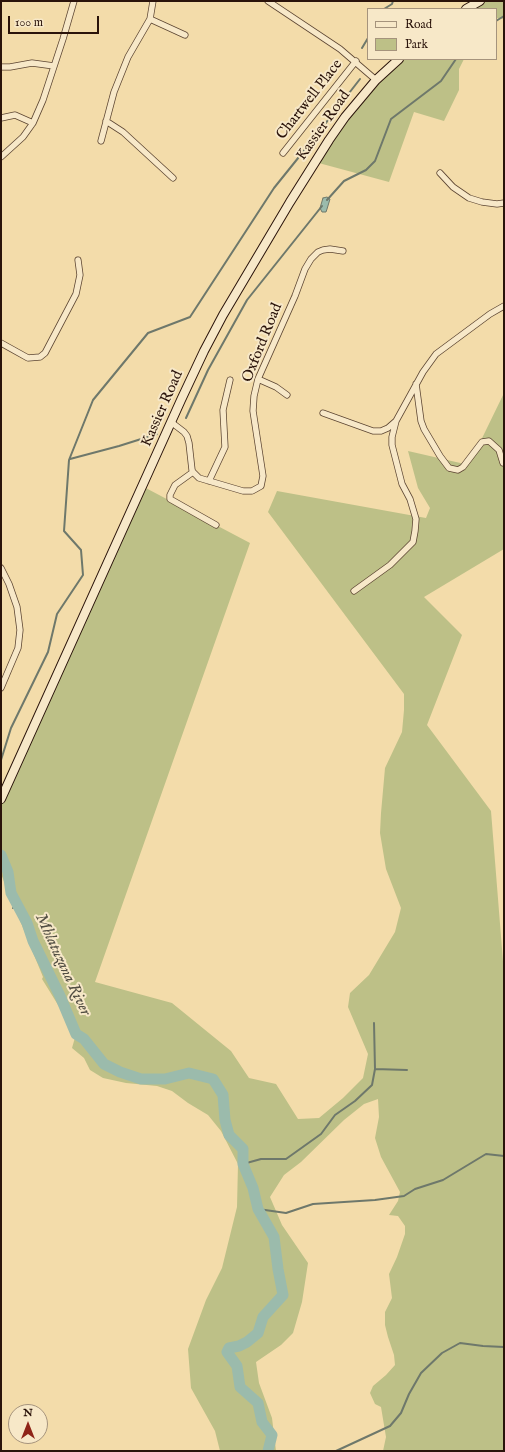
<!DOCTYPE html>
<style>
body{margin:0}
#map{position:relative;width:505px;height:1452px;overflow:hidden;background:#f3dcaa;font-family:"IM FELL English",serif}
canvas{display:block}
.frame{position:absolute;inset:0;border:2px solid #2a130a;pointer-events:none}
.legend{position:absolute;left:367px;top:8px;width:130px;height:52px;box-sizing:border-box;background:#f7e8c8;border:1px solid #a5937c;margin:0;padding:5px 7px;list-style:none;font-size:12px;color:#2a130a}
.legend li{display:flex;align-items:center;gap:8px;height:20px}
.legend b{width:20px;border:1px solid #a5937c}
.north{position:absolute;left:8px;top:1404px;width:40px;height:40px;box-sizing:border-box;background:#f7e8c8;border:1px solid #a5937c;border-radius:50%;rotate:0deg;font-size:11px;font-weight:700;line-height:16px;text-align:center;color:#2a130a}
.north::after{content:'';display:block;margin:auto;width:14px;height:18px;background:#8f2418;clip-path:polygon(50% 0,100% 100%,50% 72%,0 100%)}
.scale{position:absolute;left:8px;top:16px;width:91px;height:18px;box-sizing:border-box;border:2px solid #2a130a;border-top:0;padding-left:5px;font-size:12px;line-height:14px;white-space:nowrap;color:#2a130a;-webkit-text-stroke:3px #f7e8c8;paint-order:stroke}
</style>
<div id="map">
<canvas width="505" height="1452"></canvas>
<div class="frame"></div>
<ul class="legend">
<li><b style="height:5px;background:#f7e8c8"></b>Road</li>
<li><b style="height:11px;background:#bdc087"></b>Park</li>
</ul>
<div class="north">N</div>
<div class="scale">100 m</div>
</div>
<script>
const ctx = document.querySelector('canvas').getContext('2d');
ctx.lineJoin = 'round';
function fillPath(path, color) { ctx.fillStyle = color; ctx.fill(path, 'evenodd'); }
const poly = rows => new Path2D(rows.map(r => 'M' + r).join(''));
function strokePath(path, color, width, dash) { ctx.strokeStyle = color; ctx.lineWidth = width; ctx.lineCap = dash ? 'butt' : 'round'; ctx.setLineDash(dash || []); ctx.stroke(path); }
function label(font, color, halo, rows, align = 'center') {
  ctx.font = font + ' "IM FELL English",serif'; ctx.lineWidth = 4; ctx.setLineDash([]); ctx.textBaseline = 'middle'; ctx.strokeStyle = halo; ctx.fillStyle = color; for (const [text, x, y, turn = 0] of rows) {
    ctx.save(); ctx.translate(x, y); ctx.rotate((+turn || 0) * Math.PI / 180); ctx.textAlign = isNaN(turn) ? turn : align; if (halo) ctx.strokeText(text, 0, 0); ctx.fillText(text, 0, 0); ctx.restore();
  }
}
const green = poly([
 [480,1,504,1,504,19,496,18,496,9,466,9],
 [399,59,464,59,459,69,459,90,444,121,414,112,389,182,315,162,329,140],
 [504,393,504,549,424,597,462,635,427,725,491,811,504,974,504,1451,383,1451,386,1437,381,1407,375,1404,370,1393,373,1386,386,1375,395,1365,394,1355,388,1337,385,1325,385,1312,392,1298,389,1274,397,1257,405,1234,405,1226,398,1216,389,1215,398,1201,400,1192,381,1157,375,1138,379,1117,378,1099,364,1104,344,1120,301,1162,284,1175,270,1197,282,1225,308,1263,302,1302,293,1333,281,1345,256,1362,259,1383,272,1418,276,1451,220,1451,215,1431,191,1388,188,1349,206,1300,222,1268,237,1207,238,1164,221,1131,208,1115,188,1103,172,1091,157,1086,126,1083,103,1078,90,1070,84,1058,72,1048,76,1034,42,979,43,977,1,874,1,793,142,486,250,543,95,982,172,1003,231,1051,249,1078,276,1084,298,1119,319,1118,343,1098,363,1078,368,1054,348,1007,350,993,369,975,395,932,401,908,386,869,380,833,381,813,385,768,402,732,404,710,404,694,268,512,277,491,426,518,430,508,418,488,408,451,469,465]
]);
const water = poly([
 [323,198,327,197,330,199,327,209,326,212,322,212,320,208,323,198]
]);
const stream = poly([
 [384,9,392,4,393,1],
 [496,21,504,16],
 [362,48,368,38],
 [327,200,344,181,366,170,375,161,391,119,441,81,456,59],
 [186,418,208,370,247,300,322,206],
 [70,459,119,446,157,434],
 [1,760,11,728,48,652,57,614,83,575,81,550,64,531,69,460,93,400,148,333,190,317,274,188,311,142,360,79],
 [13,908,18,905],
 [375,1069,407,1070],
 [243,1164,261,1159,286,1159,321,1134,335,1115,355,1101,372,1085,375,1069,374,1023],
 [258,1209,286,1213,313,1204,375,1200,404,1196,415,1189,443,1180,486,1154,504,1156],
 [336,1451,390,1426,401,1413,409,1394,421,1373,442,1353,460,1343,483,1346,504,1347]
]);
const river = poly([
 [1,855,8,872,11,893,27,923,33,941,60,996,76,1034,84,1039,104,1064,120,1072,141,1079,165,1079,189,1073,213,1079,223,1095,225,1120,229,1135,243,1149,243,1164,253,1188,258,1209,274,1237,278,1269,283,1295,263,1317,258,1333,247,1342,239,1346,229,1348,227,1352,237,1366,240,1387,258,1403,262,1422,272,1435,268,1451]
]);
const street = poly([
 [268,1,340,49,376,80],
 [150,19,185,35],
 [1,67,10,67,32,63,54,66],
 [1,118,15,115,33,123],
 [106,121,123,132,173,178],
 [101,141,114,92,128,57,150,19,153,1],
 [283,153,356,61],
 [1,157,23,137,33,123,43,100,63,39,74,1],
 [440,173,453,187,469,198,482,202,497,204,504,203],
 [1,343,28,358,40,357,45,353,76,294,80,275,78,260],
 [258,379,276,387,287,395],
 [416,384,421,421,424,429,440,456,449,468,458,470,463,467,482,442,489,441,499,450,503,463],
 [323,413,373,431,381,431,388,428,396,421],
 [171,422,184,432,187,436,189,443,192,470,193,472,199,478,243,491,252,491,261,486,263,476,253,411,254,396,258,379,295,296,305,269,311,259,318,252,323,250,330,249,343,251],
 [193,472,175,485,170,495,170,499,216,525],
 [209,481,225,447,223,410,230,380],
 [1,568,9,584,17,607,20,630,18,648,1,688],
 [354,591,390,565,413,542,415,531,416,519,410,499,402,484,392,445,392,437,396,421,423,372,436,354,490,314,504,306]
]);
const secondary = poly([
 [466,9,480,1],
 [1,799,181,400,204,351,223,315,290,202,329,140,345,117,376,80,399,59]
]);
const streetNames = [
 ["Chartwell Place",310,100,-52],
 ["Kassier Road",324,126,-55],
 ["Oxford Road",263,343,-68],
 ["Kassier Road",163,409,-66]
];
const waterNames = [
 ["Mhlatuzana River",62,965,65]
];
fillPath(green, '#bdc087');
fillPath(water, '#9bbbac');
strokePath(water, '#6e786b', 1);
strokePath(stream, '#6e786b', 2);
strokePath(river, '#9bbbac', 11);
strokePath(street, '#5c4532', 7);
strokePath(secondary, '#2a130a', 10);
strokePath(street, '#f7e8c8', 5.5);
strokePath(secondary, '#f7e8c8', 8);
label('15px', '#2a130a', '#f7e8c8', streetNames);
label('italic 16px', '#524e43', '#f7e8c8', waterNames);
</script>
